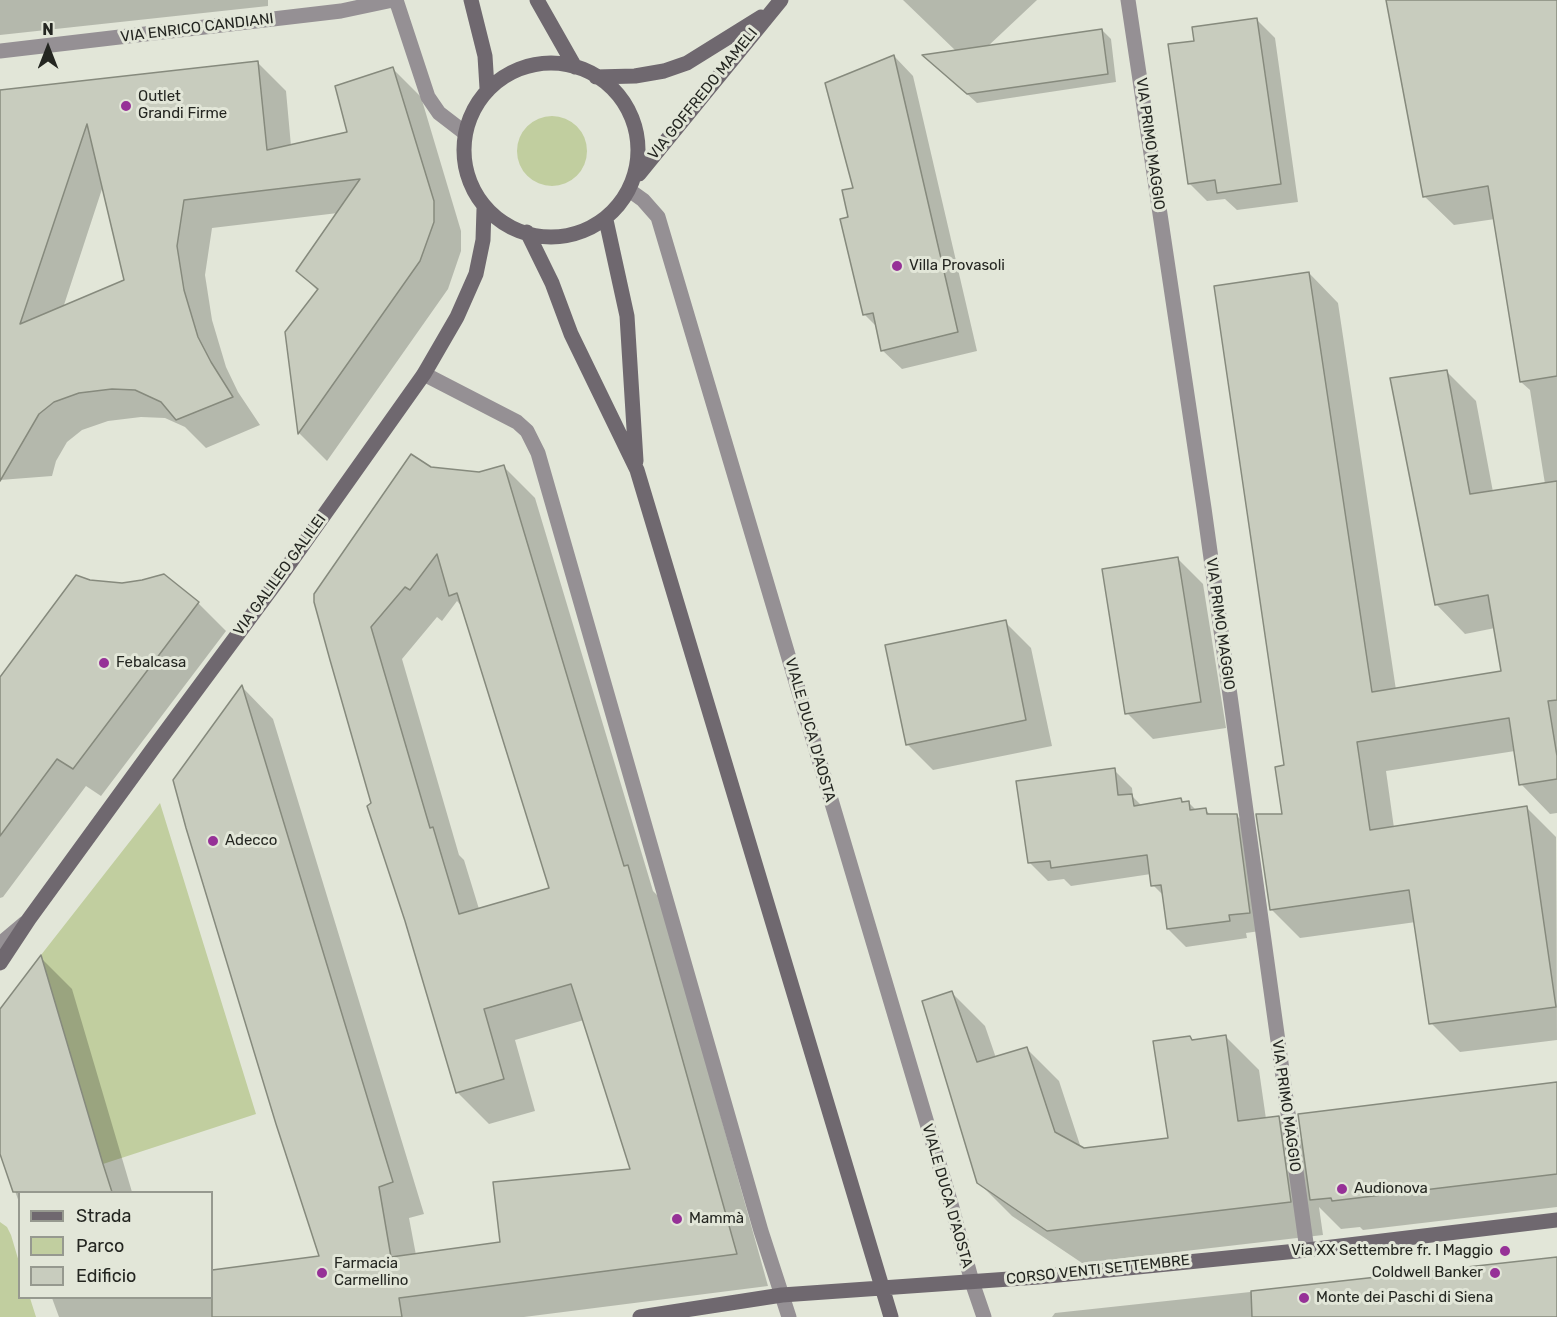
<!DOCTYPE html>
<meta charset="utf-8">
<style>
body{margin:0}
#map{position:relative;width:1557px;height:1317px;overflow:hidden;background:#e2e6d8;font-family:Rubik,sans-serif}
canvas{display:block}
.legend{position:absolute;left:18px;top:1191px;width:195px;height:108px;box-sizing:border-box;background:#e2e6d8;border:2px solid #96998f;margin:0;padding:8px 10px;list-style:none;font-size:18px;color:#242621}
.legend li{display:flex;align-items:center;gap:12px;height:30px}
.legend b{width:30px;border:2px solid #96998f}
.north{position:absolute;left:18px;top:18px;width:60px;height:60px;-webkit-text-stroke:4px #e2e6d8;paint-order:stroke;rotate:0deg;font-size:16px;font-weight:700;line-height:24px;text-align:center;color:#242621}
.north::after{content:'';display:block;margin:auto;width:21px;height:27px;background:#242621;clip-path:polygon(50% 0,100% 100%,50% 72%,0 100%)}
</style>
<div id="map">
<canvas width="1557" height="1317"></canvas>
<ul class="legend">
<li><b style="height:8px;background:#6f686f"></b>Strada</li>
<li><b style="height:16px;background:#c1ce9f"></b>Parco</li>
<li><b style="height:16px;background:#c8ccbe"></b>Edificio</li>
</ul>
<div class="north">N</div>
</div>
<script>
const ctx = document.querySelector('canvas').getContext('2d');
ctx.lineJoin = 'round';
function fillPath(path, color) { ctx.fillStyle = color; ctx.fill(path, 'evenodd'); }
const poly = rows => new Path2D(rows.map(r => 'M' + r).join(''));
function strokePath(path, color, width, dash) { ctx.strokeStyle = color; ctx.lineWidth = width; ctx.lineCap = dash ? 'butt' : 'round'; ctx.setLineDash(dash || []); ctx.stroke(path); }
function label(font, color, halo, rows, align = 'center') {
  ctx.font = font + ' Rubik,sans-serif'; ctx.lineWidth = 6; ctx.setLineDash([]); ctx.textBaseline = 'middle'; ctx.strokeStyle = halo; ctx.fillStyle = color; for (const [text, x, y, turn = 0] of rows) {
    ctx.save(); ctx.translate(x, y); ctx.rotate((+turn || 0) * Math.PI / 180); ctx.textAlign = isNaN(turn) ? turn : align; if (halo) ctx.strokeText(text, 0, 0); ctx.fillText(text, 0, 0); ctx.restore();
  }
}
const green = poly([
 '517 151a35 35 0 1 1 70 0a35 35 0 1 1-70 0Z',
 [160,803,256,1114,103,1164,41,955],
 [0,1222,7,1227,11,1235,19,1262,20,1298,30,1298,36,1317,0,1317]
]);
const shadow = poly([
 [0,0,268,0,268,6,0,35],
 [903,0,1037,0,987,47,1102,30,1111,39,1116,82,977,103,933,63,956,51],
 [1388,0,1557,0,1557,813,1550,814,1521,784,1515,751,1386,771,1394,828,1527,808,1556,837,1557,1040,1460,1052,1431,1023,1416,922,1300,938,1271,909,1283,815,1286,767,1309,273,1338,303,1396,690,1503,672,1495,628,1465,634,1436,604,1446,371,1476,401,1493,492,1545,484,1530,390,1521,382,1495,219,1454,225,1424,196],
 [1257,20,1275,38,1298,202,1237,210,1225,199,1207,201,1189,183,1195,42],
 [894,56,913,76,977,351,902,369,882,350,877,327,864,314,850,218,855,189],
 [258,63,286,91,291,146,349,134,393,69,421,97,461,231,461,251,448,289,327,461,299,433,287,332,319,292,298,271,338,213,212,228,205,275,212,320,226,367,238,392,260,425,206,448,185,427,165,418,141,417,108,421,82,430,67,442,56,461,52,476,0,480,0,91],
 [103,186,126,281,63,308],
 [503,466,535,498,653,891,660,898,768,1286,524,1317,59,1317,52,1298,212,1298,212,1272,321,1258,242,687,273,719,424,1214,409,1218,416,1255,502,1243,632,1170,584,1020,515,1040,535,1111,489,1124,457,1092,331,659,431,469,479,473],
 [457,601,463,608,551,889,479,909,464,860,459,855,402,659,437,617,442,621],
 [1177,558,1203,584,1226,728,1153,739,1127,713],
 [89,582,198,603,226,631,101,796,86,786,3,897,0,898,0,679],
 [1005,622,1031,648,1052,746,933,770,907,744],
 [1114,770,1132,788,1133,797,1142,806,1180,800,1183,803,1188,802,1196,810,1205,810,1211,815,1236,815,1254,833,1267,930,1246,933,1247,938,1186,947,1168,929,1164,896,1153,885,1151,874,1071,886,1064,879,1048,881,1030,863],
 [41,958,72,989,132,1192,20,1192,20,1205,0,1149,0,1011],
 [952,993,985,1026,996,1058,1026,1048,1059,1081,1081,1148,1084,1149,1169,1139,1194,1042,1226,1037,1259,1070,1266,1119,1278,1118,1304,1143,1557,1083,1557,1207,1363,1230,1360,1227,1341,1229,1319,1207,1323,1235,1082,1263,1012,1216,978,1182],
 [1557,1259,1557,1317,1052,1317,1055,1313]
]);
const building = poly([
 [1386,0,1557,0,1557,376,1520,382,1488,186,1423,197,1386,0],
 [1257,18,1281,184,1217,193,1215,180,1188,184,1168,44,1194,41,1192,27,1257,18],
 [1102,29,1108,74,967,94,922,55,1102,29],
 [894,55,958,332,881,351,873,313,863,315,840,219,848,217,842,190,853,188,825,83,894,55],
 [258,61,267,150,347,132,335,86,393,67,434,201,434,222,420,261,298,434,285,332,318,289,296,271,360,179,184,200,177,246,184,290,198,337,211,362,233,397,176,420,161,402,135,390,112,389,79,393,54,402,39,414,0,481,0,90,258,61],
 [87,124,124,280,20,324,87,124],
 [1309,272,1372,692,1501,671,1488,595,1435,605,1390,378,1447,370,1470,494,1557,481,1557,700,1548,701,1557,756,1557,779,1519,785,1509,718,1357,742,1370,830,1527,806,1556,1007,1429,1024,1409,890,1270,910,1256,814,1282,814,1275,767,1284,765,1214,286,1309,272],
 [411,454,431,467,479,472,504,465,624,866,628,865,737,1254,399,1298,402,1317,212,1317,212,1270,319,1256,276,1124,186,828,173,780,242,685,393,1182,379,1187,391,1257,500,1242,493,1182,630,1169,571,984,484,1009,504,1079,456,1093,405,921,367,806,371,803,330,660,314,602,314,594,411,454],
 [437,554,449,596,457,593,549,888,459,914,433,827,430,828,371,627,405,587,410,590,437,554],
 [1178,557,1201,702,1125,714,1102,569,1178,557],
 [164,574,199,602,73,769,57,759,0,836,0,677,76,575,90,580,122,583,142,580,164,574],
 [1006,620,1026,720,906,745,885,645,1006,620],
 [1115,768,1118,795,1132,794,1134,806,1181,798,1182,802,1189,801,1190,810,1206,808,1207,814,1237,814,1250,913,1229,915,1230,921,1167,929,1161,885,1151,886,1147,855,1051,868,1050,861,1028,863,1016,781,1115,768],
 [41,955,103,1164,112,1192,13,1192,0,1154,0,1009,41,955],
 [952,991,977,1062,1027,1047,1055,1132,1084,1148,1168,1138,1153,1041,1190,1036,1192,1040,1226,1035,1238,1121,1279,1116,1291,1202,1047,1231,977,1183,922,1001,952,991],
 [1557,1082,1557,1174,1332,1201,1331,1198,1310,1200,1298,1114,1557,1082],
 [1557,1257,1557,1317,1252,1317,1251,1291,1557,1257]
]);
const street = poly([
 [396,0,428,97,439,113,465,133],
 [1128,0,1204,508,1307,1250],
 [0,51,341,11,393,0],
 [629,190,643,200,658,217,951,1204,972,1282,984,1317],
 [424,374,517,422,527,431,538,453,761,1231,789,1317],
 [0,944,25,923]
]);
const secondary = poly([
 [471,0,485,56,487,88],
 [537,0,575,67],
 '464 150a87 87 0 1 1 174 0a87 87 0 1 1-174 0Z',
 [596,77,635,76,664,71,687,63,761,17],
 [639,174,781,0],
 [606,220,627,316,636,461],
 [527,232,552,283,571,334,637,470,891,1317],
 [0,963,29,919,152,750,278,580,424,374,457,317,476,274,483,240,484,209],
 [640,1317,782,1295,1038,1277,1307,1250,1557,1220]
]);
const markers = [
 [126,106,6,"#963197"],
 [897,266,6,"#963197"],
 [104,663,6,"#963197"],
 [213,841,6,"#963197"],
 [1342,1189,6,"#963197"],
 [677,1219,6,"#963197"],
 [1505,1251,6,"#963197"],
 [322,1273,6,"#963197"],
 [1495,1273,6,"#963197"],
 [1304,1298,6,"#963197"]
];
const streetNames = [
 ["VIA ENRICO CANDIANI",197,28,-7],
 ["VIA GOFFREDO MAMELI",703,94,-51],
 ["VIA PRIMO MAGGIO",1150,144,82],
 ["VIA GALILEO GALILEI",280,575,-54],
 ["VIA PRIMO MAGGIO",1220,624,82],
 ["VIALE DUCA D'AOSTA",810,730,74],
 ["VIA PRIMO MAGGIO",1286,1106,82],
 ["VIALE DUCA D'AOSTA",947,1196,74],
 ["CORSO VENTI SETTEMBRE",1098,1270,-6]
];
const poiNames = [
 ["Outlet",138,97],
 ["Grandi Firme",138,114],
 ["Villa Provasoli",909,266],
 ["Febalcasa",116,663],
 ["Adecco",225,841],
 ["Audionova",1354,1189],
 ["Mammà",689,1219],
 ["Via XX Settembre fr. I Maggio",1493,1251,"right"],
 ["Farmacia",334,1264],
 ["Carmellino",334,1281],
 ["Coldwell Banker",1483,1273,"right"],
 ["Monte dei Paschi di Siena",1316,1298]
];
fillPath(green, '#c1ce9f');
fillPath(shadow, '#0003');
fillPath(building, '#c8ccbe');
strokePath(building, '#868a7d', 1.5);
strokePath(street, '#959094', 15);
strokePath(secondary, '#6f686f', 15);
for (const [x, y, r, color] of markers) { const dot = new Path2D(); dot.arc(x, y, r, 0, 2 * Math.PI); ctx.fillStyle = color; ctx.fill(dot); strokePath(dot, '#e2e6d8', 2); }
label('15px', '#242621', '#e2e6d8', streetNames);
label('15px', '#242621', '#e2e6d8', poiNames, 'left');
</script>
